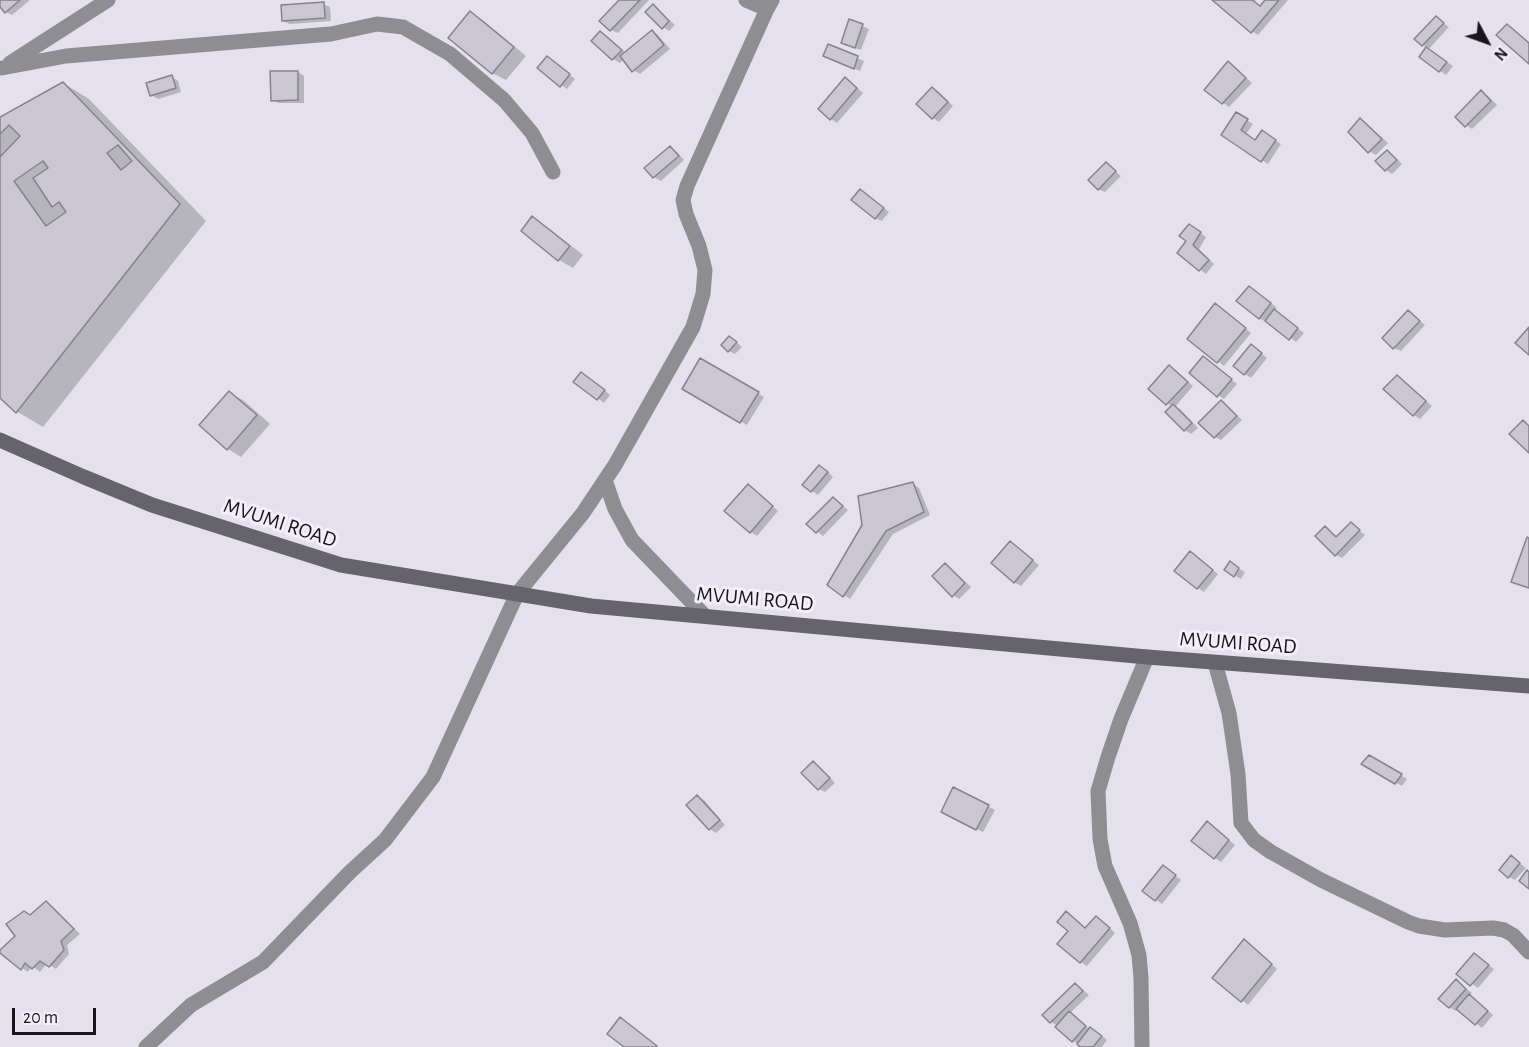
<!DOCTYPE html>
<style>
body{margin:0}
#map{position:relative;width:1529px;height:1047px;overflow:hidden;background:#e4e1ec;font-family:"Alegreya Sans",sans-serif}
canvas{display:block}
.north{position:absolute;left:1457px;top:12px;width:60px;height:60px;-webkit-text-stroke:4px #f2eefa;paint-order:stroke;rotate:131deg;font-size:16px;font-weight:700;line-height:24px;text-align:center;color:#18161a}
.north::after{content:'';display:block;margin:auto;width:21px;height:27px;background:#18161a;clip-path:polygon(50% 0,100% 100%,50% 72%,0 100%)}
.scale{position:absolute;left:12px;top:1008px;width:84px;height:27px;box-sizing:border-box;border:3px solid #18161a;border-top:0;padding-left:8px;font-size:18px;line-height:21px;white-space:nowrap;color:#18161a;-webkit-text-stroke:4px #f2eefa;paint-order:stroke}
</style>
<div id="map">
<canvas width="1529" height="1047"></canvas>
<div class="north">N</div>
<div class="scale">20 m</div>
</div>
<script>
const ctx = document.querySelector('canvas').getContext('2d');
ctx.lineJoin = 'round';
function fillPath(path, color) { ctx.fillStyle = color; ctx.fill(path, 'evenodd'); }
const poly = rows => new Path2D(rows.map(r => 'M' + r).join(''));
function strokePath(path, color, width, dash) { ctx.strokeStyle = color; ctx.lineWidth = width; ctx.lineCap = dash ? 'butt' : 'round'; ctx.setLineDash(dash || []); ctx.stroke(path); }
function label(font, color, halo, rows, align = 'center') {
  ctx.font = font + ' "Alegreya Sans",sans-serif'; ctx.lineWidth = 6; ctx.setLineDash([]); ctx.textBaseline = 'middle'; ctx.strokeStyle = halo; ctx.fillStyle = color; for (const [text, x, y, turn = 0] of rows) {
    ctx.save(); ctx.translate(x, y); ctx.rotate((+turn || 0) * Math.PI / 180); ctx.textAlign = isNaN(turn) ? turn : align; if (halo) ctx.strokeText(text, 0, 0); ctx.fillText(text, 0, 0); ctx.restore();
  }
}
const shadow = poly([
 [0,0,30,0,12,15,6,12,0,5],
 [621,0,649,0,618,33,611,30],
 [1214,0,1256,0,1254,2,1261,7,1267,0,1288,0,1258,35,1252,31],
 [323,4,330,7,331,21,290,24,283,21],
 [653,6,659,10,675,25,669,31,663,27],
 [471,13,484,21,526,56,506,80,492,73],
 [1436,18,1449,27,1428,50,1453,66,1446,75,1421,57,1427,48,1423,45],
 [850,21,869,29,861,50,849,46],
 [652,31,658,35,670,49,640,74,633,70,624,59,620,63,613,59,593,41,601,32,607,36,626,53],
 [829,46,864,61,860,71,831,59],
 [553,61,575,79,567,89,561,85],
 [1228,63,1235,67,1252,83,1229,107,1223,103],
 [298,72,304,76,304,103,279,103,272,100],
 [172,77,178,81,181,92,158,99,151,95],
 [846,79,852,83,863,93,837,123,831,119],
 [63,83,89,99,206,221,43,427,16,411,0,396,0,118],
 [932,89,939,92,953,106,939,122,933,118],
 [1481,92,1487,95,1497,105,1472,129,1466,125],
 [1237,114,1253,124,1246,134,1256,141,1269,136,1281,144,1268,164,1223,134],
 [1360,120,1366,123,1388,143,1376,155,1369,151],
 [670,148,677,152,684,160,661,181,654,177,647,168],
 [1387,152,1393,155,1402,164,1392,174,1386,170],
 [1106,163,1121,176,1105,192,1098,189],
 [861,191,889,212,882,221,875,218],
 [533,218,546,226,583,255,573,268,559,260,523,231],
 [1196,230,1206,237,1199,249,1214,264,1206,274,1179,253],
 [1256,291,1277,308,1274,311,1304,333,1296,342,1267,320,1266,322,1259,318],
 [1222,309,1251,333,1224,366,1189,338],
 [1408,312,1425,325,1401,351,1394,348],
 [736,342,742,347,735,354,729,351],
 [1257,350,1267,358,1251,378,1245,374],
 [1203,357,1237,384,1224,399,1218,395],
 [701,360,764,397,747,425,684,388],
 [1170,367,1176,371,1193,386,1175,407,1180,409,1198,428,1191,434,1185,430,1167,412,1172,407,1151,389],
 [588,377,610,395,604,403,576,381],
 [1397,377,1403,381,1432,406,1420,419,1414,415],
 [229,393,243,400,270,424,241,457,228,449],
 [1221,402,1227,406,1242,420,1221,440,1215,437],
 [826,470,833,477,818,495,812,491],
 [913,484,919,488,930,515,893,534,850,599,844,595],
 [754,490,778,511,757,536,751,532],
 [833,498,848,510,823,536,808,524],
 [1351,524,1365,535,1342,558,1336,555,1325,528,1338,537],
 [1011,543,1039,565,1021,586,1014,582],
 [1190,553,1218,574,1204,592,1198,588],
 [945,565,951,569,971,587,959,599,953,595],
 [1236,567,1245,572,1241,579,1234,575],
 [1369,757,1407,779,1402,786,1364,764],
 [813,763,819,766,835,783,825,792,819,789],
 [954,789,995,810,983,832,949,815],
 [697,797,704,800,725,825,716,833,710,829],
 [1213,827,1235,845,1221,862,1215,858],
 [1512,857,1526,868,1515,880,1509,877],
 [1164,867,1181,880,1162,904,1144,891],
 [46,903,52,906,80,934,67,945,69,954,56,969,47,963,40,972,32,966,28,972,22,968,17,936],
 [1103,922,1115,933,1087,966,1081,962,1086,929],
 [1250,945,1277,969,1248,1005,1214,978],
 [1475,955,1494,969,1478,988,1458,974],
 [1456,981,1472,993,1469,996,1476,1000,1493,1015,1482,1028,1458,1009,1456,1011,1449,1007],
 [1076,985,1082,989,1089,995,1070,1013,1076,1017,1090,1030,1097,1032,1107,1040,1102,1047,1083,1047,1073,1041,1058,1026,1051,1022,1044,1015]
]);
const building = poly([
 [0,0,20,0,5,13,0,7,0,0],
 [619,0,640,0,610,31,599,21,619,0],
 [1212,0,1252,0,1260,6,1265,0,1279,0,1251,33,1212,0],
 [324,2,325,18,282,21,281,5,324,2],
 [653,4,669,21,662,29,645,12,653,4],
 [470,11,514,47,492,74,448,38,470,11],
 [1436,16,1444,23,1422,46,1414,39,1436,16],
 [849,19,863,24,855,48,841,43,849,19],
 [1507,24,1529,43,1529,64,1496,35,1507,24],
 [652,30,664,45,632,72,620,56,652,30],
 [600,31,622,50,612,60,591,41,600,31],
 [828,44,858,56,854,69,823,56,828,44],
 [1426,47,1447,62,1439,72,1419,57,1426,47],
 [547,56,570,74,560,87,537,68,547,56],
 [1228,61,1246,78,1222,104,1204,90,1228,61],
 [270,71,298,71,298,100,271,101,270,71],
 [172,75,176,88,150,96,146,83,172,75],
 [845,77,857,88,830,120,818,109,845,77],
 [63,82,180,204,16,413,0,398,0,117,63,82],
 [932,87,948,102,932,119,916,104,932,87],
 [1481,90,1491,101,1465,127,1455,117,1481,90],
 [1236,112,1248,119,1241,130,1255,140,1262,130,1276,140,1261,162,1221,135,1236,112],
 [1360,118,1382,139,1368,153,1348,132,1360,118],
 [9,125,20,136,0,157,0,134,9,125],
 [118,145,132,161,121,170,107,153,118,145],
 [670,146,679,156,653,178,644,168,670,146],
 [1387,150,1397,160,1385,171,1375,161,1387,150],
 [43,161,48,168,33,178,52,207,59,202,66,212,46,226,14,181,43,161],
 [1106,162,1116,171,1098,190,1088,180,1106,162],
 [860,189,884,208,875,219,851,200,860,189],
 [532,216,570,246,558,261,521,231,532,216],
 [1189,224,1201,232,1193,245,1209,260,1199,271,1177,253,1186,241,1179,236,1189,224],
 [1249,286,1271,303,1259,319,1236,301,1249,286],
 [1215,303,1246,328,1217,363,1187,339,1215,303],
 [1274,309,1298,328,1289,340,1265,321,1274,309],
 [1408,310,1420,321,1393,349,1382,338,1408,310],
 [1529,327,1529,355,1515,343,1529,327],
 [729,336,737,342,728,352,721,345,729,336],
 [1251,344,1262,353,1244,375,1233,366,1251,344],
 [1203,356,1232,379,1217,397,1189,373,1203,356],
 [700,358,759,392,740,423,682,389,700,358],
 [1169,365,1188,382,1166,405,1148,389,1169,365],
 [581,372,605,390,597,400,573,382,581,372],
 [1397,375,1426,401,1413,416,1383,389,1397,375],
 [229,391,257,415,227,450,199,425,229,391],
 [1221,400,1237,416,1214,438,1198,423,1221,400],
 [1173,404,1192,423,1184,431,1165,412,1173,404],
 [1523,420,1529,426,1529,453,1509,434,1523,420],
 [819,465,828,472,811,492,802,485,819,465],
 [913,482,924,512,886,531,843,597,827,585,862,525,858,496,913,482],
 [748,484,773,506,750,533,724,511,748,484],
 [833,497,843,506,816,533,806,524,833,497],
 [1351,522,1360,530,1335,556,1315,536,1325,526,1336,537,1351,522],
 [1527,537,1529,538,1529,588,1511,582,1527,537],
 [1010,541,1033,560,1014,583,991,563,1010,541],
 [1190,551,1213,570,1197,589,1174,571,1190,551],
 [1230,561,1239,568,1234,577,1224,570,1230,561],
 [945,563,965,583,952,597,932,576,945,563],
 [1369,755,1402,774,1395,784,1361,764,1369,755],
 [813,761,830,778,818,790,801,773,813,761],
 [953,787,989,805,976,830,941,812,953,787],
 [697,795,720,820,709,830,686,805,697,795],
 [1207,821,1229,840,1214,859,1191,841,1207,821],
 [1511,855,1520,863,1508,878,1499,870,1511,855],
 [1163,865,1176,875,1155,901,1142,891,1163,865],
 [1527,870,1529,872,1529,889,1519,881,1527,870],
 [46,901,74,929,61,941,64,950,49,967,40,961,32,969,25,963,21,970,0,953,0,950,15,936,6,924,24,911,30,915,46,901],
 [1066,911,1085,928,1096,916,1110,928,1080,963,1057,944,1068,931,1057,922,1066,911],
 [1244,939,1272,964,1241,1002,1212,978,1244,939],
 [1474,953,1489,965,1470,986,1456,974,1474,953],
 [1456,979,1466,989,1449,1008,1438,999,1456,979],
 [1075,983,1083,991,1050,1023,1042,1015,1075,983],
 [1469,994,1488,1011,1475,1025,1456,1009,1469,994],
 [1069,1011,1086,1026,1072,1042,1055,1027,1069,1011],
 [620,1017,657,1046,656,1047,624,1047,607,1034,620,1017],
 [1090,1027,1102,1036,1093,1047,1080,1047,1077,1044,1090,1027]
]);
const street = poly([
 [746,0,767,9],
 [10,63,108,0],
 [2,68,66,56,331,34,377,24,403,27,450,54,504,100,532,133,553,172],
 [605,480,615,509,632,540,704,615],
 [1215,663,1229,713,1238,774,1241,823,1254,840,1271,852,1321,880,1408,922,1419,926,1445,930,1493,928,1504,930,1513,935,1529,952],
 [146,1047,191,1005,263,962,350,872,385,840,433,777,517,594,583,513,615,465,693,327,703,294,705,270,699,246,686,214,683,200,687,186,767,9,772,0],
 [1142,1047,1141,978,1139,955,1130,923,1105,866,1100,839,1098,791,1108,757,1121,719,1147,657]
]);
const secondary = poly([
 [0,440,84,477,152,505,341,565,591,606,1147,657,1529,686]
]);
const streetNames = [
 ["MVUMI ROAD",280,523,18],
 ["MVUMI ROAD",755,599,5],
 ["MVUMI ROAD",1238,643,4]
];
fillPath(shadow, '#0003');
fillPath(building, '#cac7d2');
strokePath(building, '#86838d', 1.5);
strokePath(street, '#8e8d92', 15);
strokePath(secondary, '#66646b', 15);
label('21px', '#18161a', '#f2eefa', streetNames);
</script>
